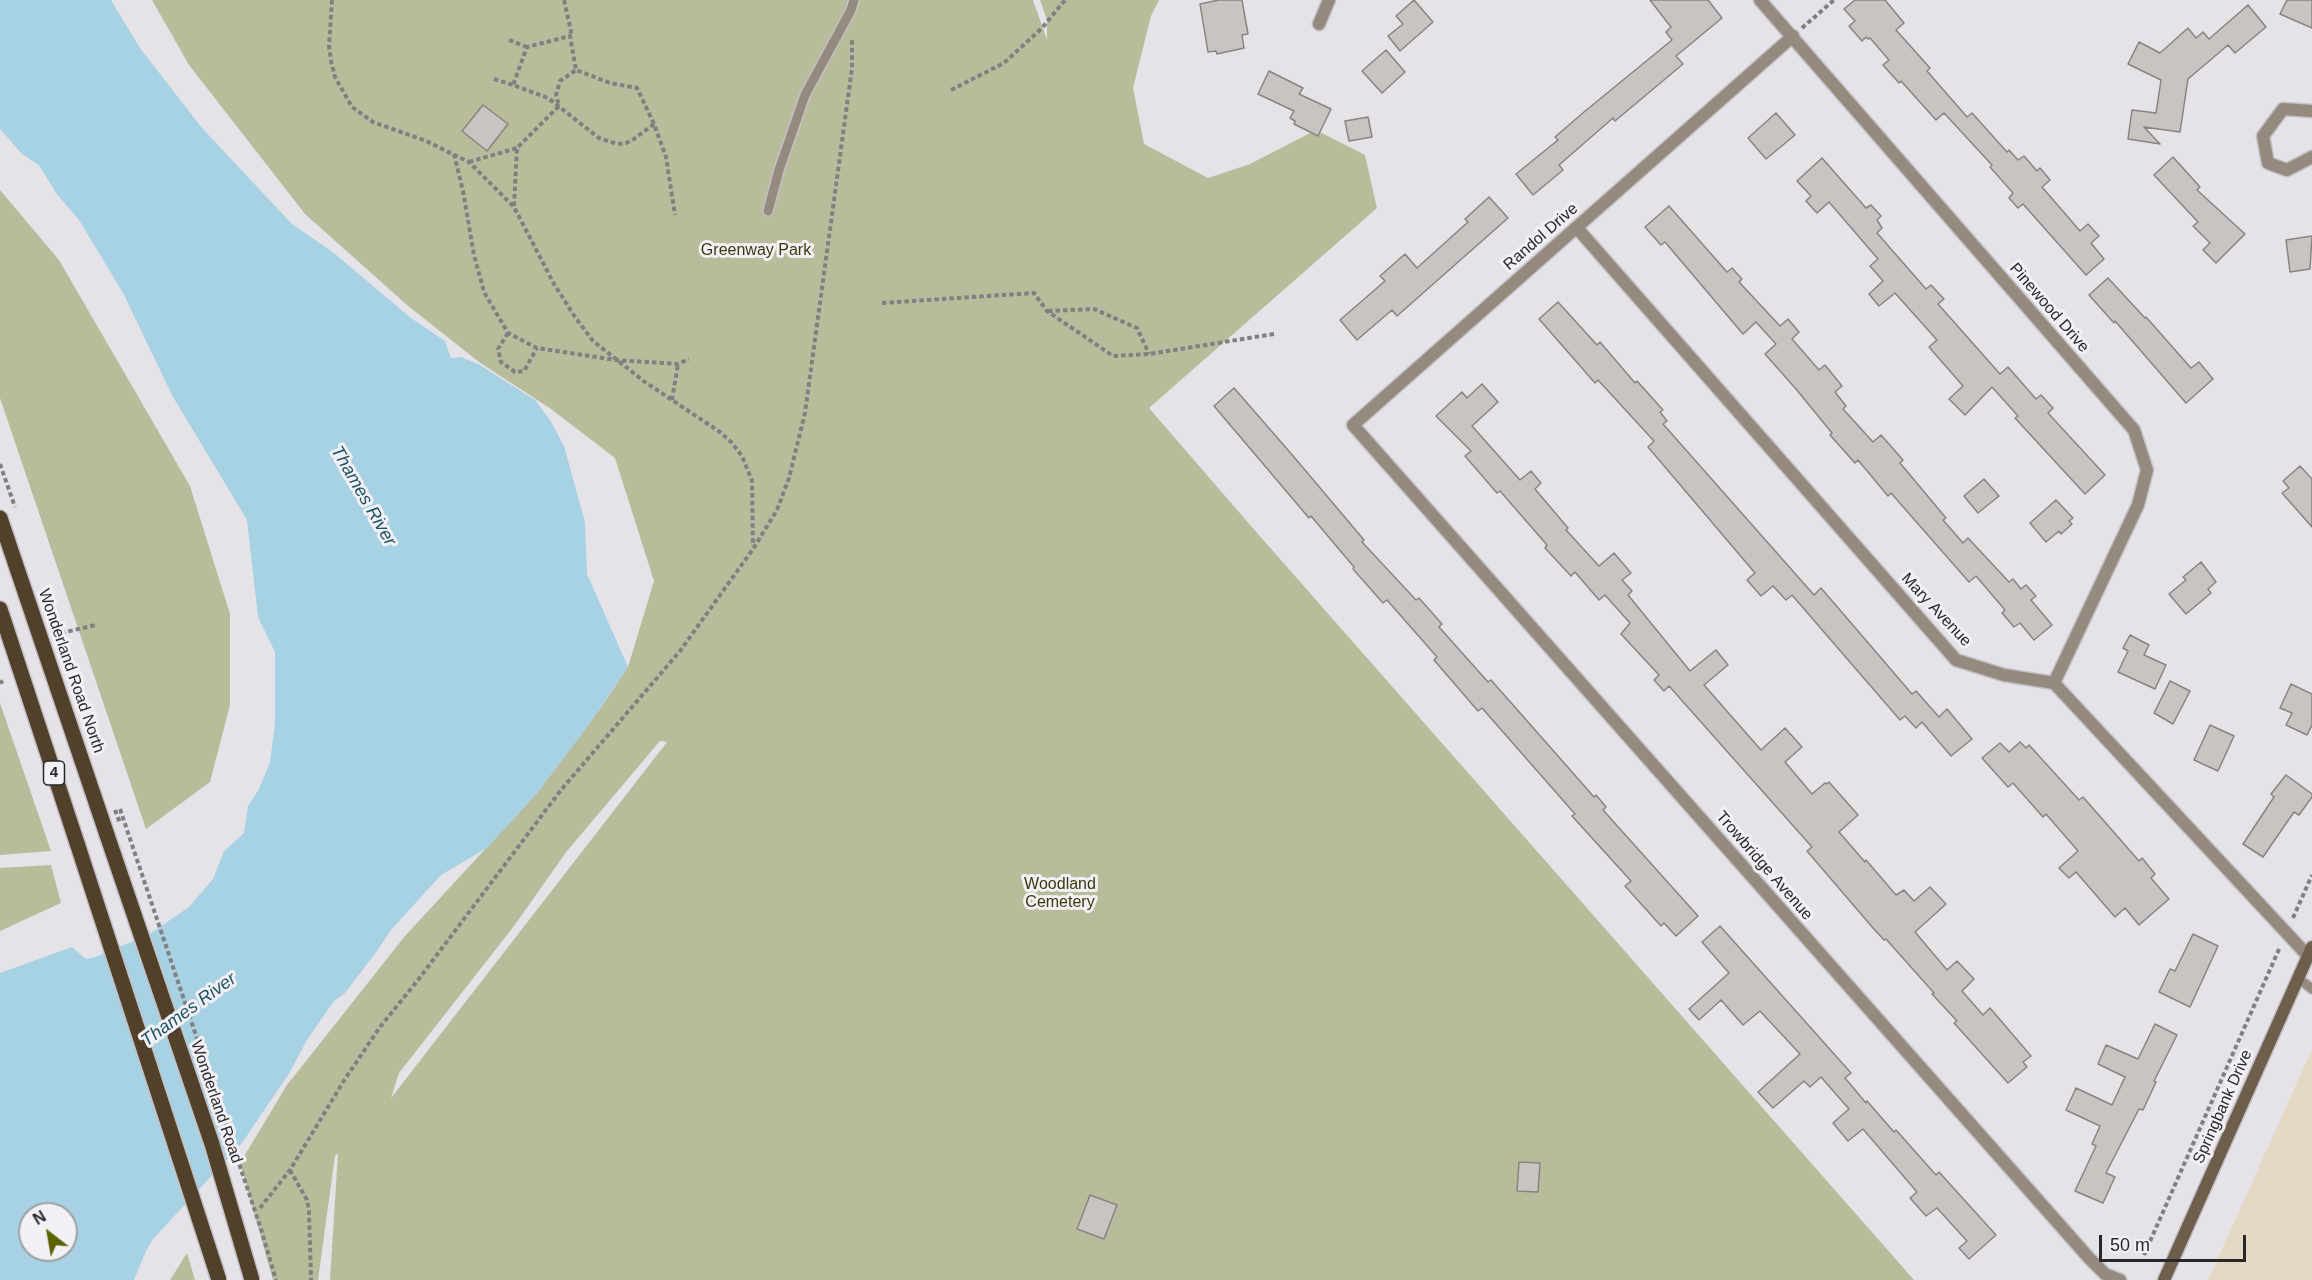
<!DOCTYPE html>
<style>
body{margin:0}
#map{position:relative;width:2312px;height:1280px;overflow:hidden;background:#e5e3e8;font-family:Helvetica,sans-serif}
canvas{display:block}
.north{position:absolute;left:18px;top:1202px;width:60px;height:60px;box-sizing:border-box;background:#f2f0f5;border:2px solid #a1a0a3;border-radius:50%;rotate:329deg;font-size:16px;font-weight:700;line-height:24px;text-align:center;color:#282829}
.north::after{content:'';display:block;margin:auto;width:21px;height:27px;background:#5b6301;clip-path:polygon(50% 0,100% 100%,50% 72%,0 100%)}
.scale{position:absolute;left:2099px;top:1235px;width:147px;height:27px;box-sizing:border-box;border:3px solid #282829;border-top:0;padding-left:8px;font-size:18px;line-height:21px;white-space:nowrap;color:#282829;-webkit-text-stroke:4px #f2f0f5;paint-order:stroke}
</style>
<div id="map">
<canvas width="2312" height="1280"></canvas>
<div class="north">N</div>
<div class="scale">50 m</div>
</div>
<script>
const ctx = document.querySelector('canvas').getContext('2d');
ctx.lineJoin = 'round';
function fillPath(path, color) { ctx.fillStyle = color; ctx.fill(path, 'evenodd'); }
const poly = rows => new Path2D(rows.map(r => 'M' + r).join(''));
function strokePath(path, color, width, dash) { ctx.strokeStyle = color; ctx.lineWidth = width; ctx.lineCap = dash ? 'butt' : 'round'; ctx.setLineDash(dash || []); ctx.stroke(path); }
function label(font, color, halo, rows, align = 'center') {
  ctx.font = font + ' Helvetica,sans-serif'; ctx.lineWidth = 6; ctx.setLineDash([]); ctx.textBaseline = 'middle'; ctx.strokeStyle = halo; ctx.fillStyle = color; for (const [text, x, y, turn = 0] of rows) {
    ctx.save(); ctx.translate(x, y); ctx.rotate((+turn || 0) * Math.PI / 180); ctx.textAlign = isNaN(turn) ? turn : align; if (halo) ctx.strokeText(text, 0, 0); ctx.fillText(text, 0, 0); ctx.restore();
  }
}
const commercial = poly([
 [2312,1049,2312,1280,2208,1280,2299,1078]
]);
const green = poly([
 [152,0,1033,0,1047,40,1047,20,1040,0,1159,0,1151,16,1133,88,1144,144,1208,178,1250,164,1316,130,1365,155,1377,208,1149,408,1251,526,1914,1280,330,1280,338,1153,335,1156,318,1280,273,1280,240,1163,287,1085,405,936,537,793,602,706,628,667,654,581,615,458,551,409,479,362,407,305,305,214,189,65],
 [660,741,667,742,391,1098,399,1073,514,926,567,851],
 [0,190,59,260,190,486,230,614,230,705,210,782,146,829,0,398],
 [0,703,51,851,0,855],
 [51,865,61,903,0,931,0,868],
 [187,1253,195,1280,170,1280]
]);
const water = poly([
 [0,0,111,0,140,48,202,128,292,224,334,253,411,318,445,341,451,358,461,357,480,365,535,400,550,420,564,446,585,522,587,574,628,667,588,726,537,793,487,848,441,875,391,930,377,951,345,993,334,1001,307,1040,290,1072,242,1143,153,1239,146,1251,134,1280,0,1280,0,973,72,947,86,959,95,957,148,935,189,907,213,879,224,851,244,833,248,806,259,789,270,762,275,724,275,652,258,617,247,520,173,397,123,293,79,220,56,193,39,165,22,154,0,129],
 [30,1214,66,1214,66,1250,30,1250]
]);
const building = poly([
 [1219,0,1242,0,1248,34,1242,35,1244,48,1217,54,1216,51,1208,52,1200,4,1219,0],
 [1414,0,1433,22,1400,51,1388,36,1403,24,1396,16,1414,0],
 [1650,0,1708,0,1722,18,1676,56,1683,64,1615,121,1613,118,1559,165,1563,170,1533,195,1516,174,1558,140,1555,137,1584,112,1672,40,1666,32,1671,27,1650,0],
 [1855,0,1885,0,1904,23,1896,30,1930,68,1927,71,1967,117,1972,113,2007,152,2009,150,2018,160,2024,156,2037,171,2040,168,2050,180,2042,187,2080,231,2088,224,2099,236,2091,243,2104,259,2086,275,2023,204,2018,208,2009,198,2013,193,1990,167,1992,165,1944,113,1936,120,1901,81,1899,83,1883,65,1889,60,1870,38,1868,39,1866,37,1862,41,1849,26,1855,21,1844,9,1855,0],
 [2287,0,2312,0,2312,28,2280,14,2287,0],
 [2248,5,2266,27,2235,53,2228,45,2188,79,2180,132,2144,127,2160,144,2128,139,2132,110,2156,113,2161,80,2128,64,2139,42,2160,53,2188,28,2196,38,2203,32,2209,39,2248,5],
 [1386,50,1405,72,1382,93,1362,71,1386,50],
 [1269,71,1303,88,1299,94,1331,109,1318,136,1294,124,1295,121,1290,118,1294,111,1258,94,1269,71],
 [483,105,508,124,487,151,462,131,483,105],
 [1776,113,1795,135,1766,159,1748,138,1776,113],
 [1368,117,1372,137,1349,141,1345,121,1368,117],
 [2173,157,2200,187,2197,190,2245,234,2216,263,2203,250,2210,243,2193,226,2198,222,2154,175,2173,157],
 [1822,158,1866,208,1871,205,1881,216,1877,220,1882,228,1877,233,1926,289,1931,285,1944,299,1938,304,2000,374,2008,367,2036,399,2041,395,2053,408,2048,413,2105,475,2085,494,2015,418,2018,416,1992,387,1965,415,1949,399,1963,386,1929,347,1937,340,1895,293,1879,306,1869,294,1883,281,1870,266,1878,259,1829,202,1817,213,1806,201,1811,196,1797,181,1822,158],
 [1489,197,1508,218,1397,316,1392,310,1357,340,1340,320,1385,281,1380,276,1405,254,1417,268,1468,222,1465,219,1489,197],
 [1669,206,1727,272,1732,268,1742,279,1739,282,1780,326,1788,319,1799,332,1792,339,1819,370,1825,365,1842,386,1835,392,1846,406,1843,409,1873,442,1881,435,1903,460,1900,463,1946,518,1943,520,1963,543,1968,538,2009,582,2013,579,2021,589,2026,585,2036,596,2031,600,2052,625,2034,640,2020,623,2014,627,2002,613,2005,610,1976,576,1969,582,1891,493,1888,496,1858,460,1855,463,1830,435,1832,433,1796,389,1765,354,1776,344,1756,322,1743,334,1665,242,1661,245,1645,227,1669,206],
 [2312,236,2310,269,2290,272,2286,240,2312,236],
 [2108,278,2145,318,2146,317,2191,368,2199,362,2213,379,2186,403,2115,321,2114,323,2089,295,2108,278],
 [1558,302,1597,345,1600,342,1635,383,1637,381,1663,410,1660,412,1667,421,1663,424,1814,595,1821,588,1912,694,1916,691,1939,717,1947,709,1972,739,1951,756,1922,722,1916,728,1905,716,1900,720,1792,595,1786,600,1773,586,1761,596,1747,580,1755,573,1648,447,1654,441,1598,380,1595,383,1539,319,1558,302],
 [1482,384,1498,402,1472,426,1520,480,1531,471,1541,483,1535,489,1568,528,1566,530,1599,566,1614,553,1631,573,1622,580,1632,591,1628,595,1690,671,1716,650,1728,665,1704,685,1761,750,1785,728,1802,747,1785,762,1812,794,1825,783,1827,784,1829,782,1858,815,1839,832,1865,862,1866,860,1896,895,1904,890,1914,901,1930,887,1946,904,1915,932,1947,970,1957,961,1974,979,1962,991,1983,1015,1990,1008,2031,1056,2023,1062,2027,1067,2008,1083,1954,1023,1957,1021,1932,994,1934,993,1886,939,1884,940,1873,928,1807,851,1812,847,1669,686,1664,691,1654,680,1659,675,1621,634,1630,623,1605,595,1599,600,1575,572,1571,576,1545,548,1547,545,1500,491,1497,493,1465,456,1471,451,1436,416,1462,392,1467,398,1482,384],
 [1234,388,1294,457,1364,540,1362,542,1416,600,1419,598,1442,624,1439,627,1488,682,1491,680,1565,764,1594,797,1596,795,1606,807,1603,810,1698,916,1676,936,1664,923,1661,926,1625,886,1631,881,1572,816,1575,814,1482,708,1478,711,1434,660,1437,657,1387,600,1383,603,1353,569,1354,567,1311,516,1309,518,1214,406,1234,388],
 [2300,466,2312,479,2312,527,2282,493,2289,488,2283,481,2300,466],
 [1984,479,1999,496,1978,513,1964,496,1984,479],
 [2056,500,2073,518,2069,521,2072,524,2061,534,2059,531,2046,542,2030,523,2056,500],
 [2201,562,2216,582,2208,589,2211,593,2186,614,2169,594,2186,580,2183,577,2201,562],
 [2130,635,2149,645,2144,655,2166,665,2155,689,2118,672,2128,651,2123,648,2130,635],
 [2170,681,2190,691,2173,724,2154,713,2170,681],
 [2291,684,2312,694,2312,725,2307,735,2286,725,2292,713,2280,708,2291,684],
 [2210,725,2234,736,2218,771,2194,760,2210,725],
 [2020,742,2026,748,2029,745,2079,800,2083,797,2139,861,2142,858,2155,874,2151,878,2169,899,2139,925,2125,908,2115,917,2076,872,2069,878,2059,868,2078,851,2046,814,2043,817,2013,783,2008,787,1982,758,2000,743,2009,752,2020,742],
 [2286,775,2312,794,2312,797,2299,815,2294,812,2263,857,2243,844,2274,797,2271,794,2286,775],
 [1720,926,1851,1073,1845,1078,1866,1103,1867,1101,1894,1132,1896,1130,1936,1175,1939,1172,1996,1235,1969,1259,1959,1248,1967,1241,1937,1208,1926,1216,1910,1198,1917,1192,1863,1129,1848,1141,1833,1123,1849,1109,1821,1077,1810,1087,1804,1081,1773,1108,1758,1092,1800,1054,1760,1011,1743,1025,1721,1000,1699,1020,1689,1009,1729,973,1702,942,1720,926],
 [2193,934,2218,946,2190,1007,2159,992,2170,969,2175,971,2193,934],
 [2155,1024,2177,1035,2154,1081,2156,1082,2143,1110,2139,1109,2106,1173,2115,1177,2103,1203,2075,1191,2096,1146,2092,1144,2100,1126,2066,1110,2076,1088,2112,1105,2125,1077,2098,1064,2106,1045,2138,1059,2155,1024],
 [1519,1162,1540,1163,1538,1192,1517,1191,1519,1162],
 [1090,1195,1117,1205,1104,1239,1077,1229,1090,1195]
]);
const path = poly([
 [332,0,329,46,331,61,335,77,352,107,373,122,426,141,469,162,514,207,554,284,575,317,593,341,645,382,720,432,732,443,742,456,752,481,753,546],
 [564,0,571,31,570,36],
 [1802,28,1834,0],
 [509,40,527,47],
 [494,79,513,85],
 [951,90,1004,63,1042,28,1065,0],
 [654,124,634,139,626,143,617,144,599,138,548,98,513,85,527,47,570,36,576,70,610,83,637,88,654,124,666,157,675,215],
 [454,154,463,191,474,255,484,292,508,333,537,348,616,360,678,364,689,359],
 [469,162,517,148],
 [514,206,517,148,559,106,556,95,560,81,576,70],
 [882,303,1034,293,1047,311,1113,356,1149,354,1274,334],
 [1048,311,1094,309,1137,328,1149,354],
 [508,333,498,349,501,362,515,372,524,371,537,348],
 [672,400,678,364],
 [0,464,15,507],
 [61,633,96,625],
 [0,683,3,681],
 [2293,918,2312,875],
 [290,1170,307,1200,309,1211,311,1280],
 [260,1208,290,1170,345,1079,380,1027,418,980,561,790,680,651,753,549,777,510,789,478,805,413,852,68,852,38],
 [2144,1255,2280,947]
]);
const service = poly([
 [768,211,779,170,805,95,851,10,854,0],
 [2298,978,2312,989]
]);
const minor = poly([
 [1760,0,2134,430,2147,470,2138,505,2054,683],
 [1319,24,1329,0],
 [1793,36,1353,425,2089,1258,2105,1274,2120,1280],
 [2312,111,2283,109,2263,136,2268,163,2287,170,2312,157],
 [1577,228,1956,660,2004,675,2054,683,2308,956]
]);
const secondary = poly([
 [2164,1280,2312,947]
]);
const primary = poly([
 [0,518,107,835],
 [0,609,78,846]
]);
const pathBridge = poly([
 [120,809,261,1229,276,1280],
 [115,810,120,823]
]);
const primaryBridge = poly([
 [107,835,212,1144,252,1280],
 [78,846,219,1280]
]);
const shields = [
 [54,773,21]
];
const shieldNames = [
 ["4",54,773]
];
const streetNames = [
 ["Randol Drive",1541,237,-41],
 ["Pinewood Drive",2049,308,49],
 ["Mary Avenue",1936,610,47],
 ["Wonderland Road North",71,671,71],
 ["Trowbridge Avenue",1764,866,49],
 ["Wonderland Road",216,1102,71],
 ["Springbank Drive",2223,1107,-66]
];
const parkNames = [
 ["Greenway Park",756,251],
 ["Woodland",1060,885],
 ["Cemetery",1060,903]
];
const waterNames = [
 ["Thames River",363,496,60],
 ["Thames River",189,1010,-36]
];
fillPath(commercial, '#e5d9c5');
fillPath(green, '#b9bc9b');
fillPath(water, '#a7d2e3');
fillPath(building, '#c9c4c1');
strokePath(building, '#888481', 1.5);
strokePath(service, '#c3c1c6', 12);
strokePath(minor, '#c3c1c6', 15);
strokePath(secondary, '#c3c1c6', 15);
strokePath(primary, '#c3c1c6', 18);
strokePath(path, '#807f82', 4, [4.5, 3]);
strokePath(service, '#948a7d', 9);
strokePath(minor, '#948a7d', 12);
strokePath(secondary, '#6e5f4c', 12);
strokePath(primary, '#52412a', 15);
strokePath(primaryBridge, '#c3c1c6', 18, []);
strokePath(pathBridge, '#807f82', 4, [4.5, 3]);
strokePath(primaryBridge, '#52412a', 15);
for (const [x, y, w] of shields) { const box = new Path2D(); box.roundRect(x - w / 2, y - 12, w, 24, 4.5); ctx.fillStyle = '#f2f0f5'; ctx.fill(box); strokePath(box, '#282829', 1.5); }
label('bold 15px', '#282829', null, shieldNames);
label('16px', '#282829', '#f2f0f5', streetNames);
label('16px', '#393a0c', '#f2f0f5', parkNames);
label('italic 18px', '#1b5365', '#f2f0f5', waterNames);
</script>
